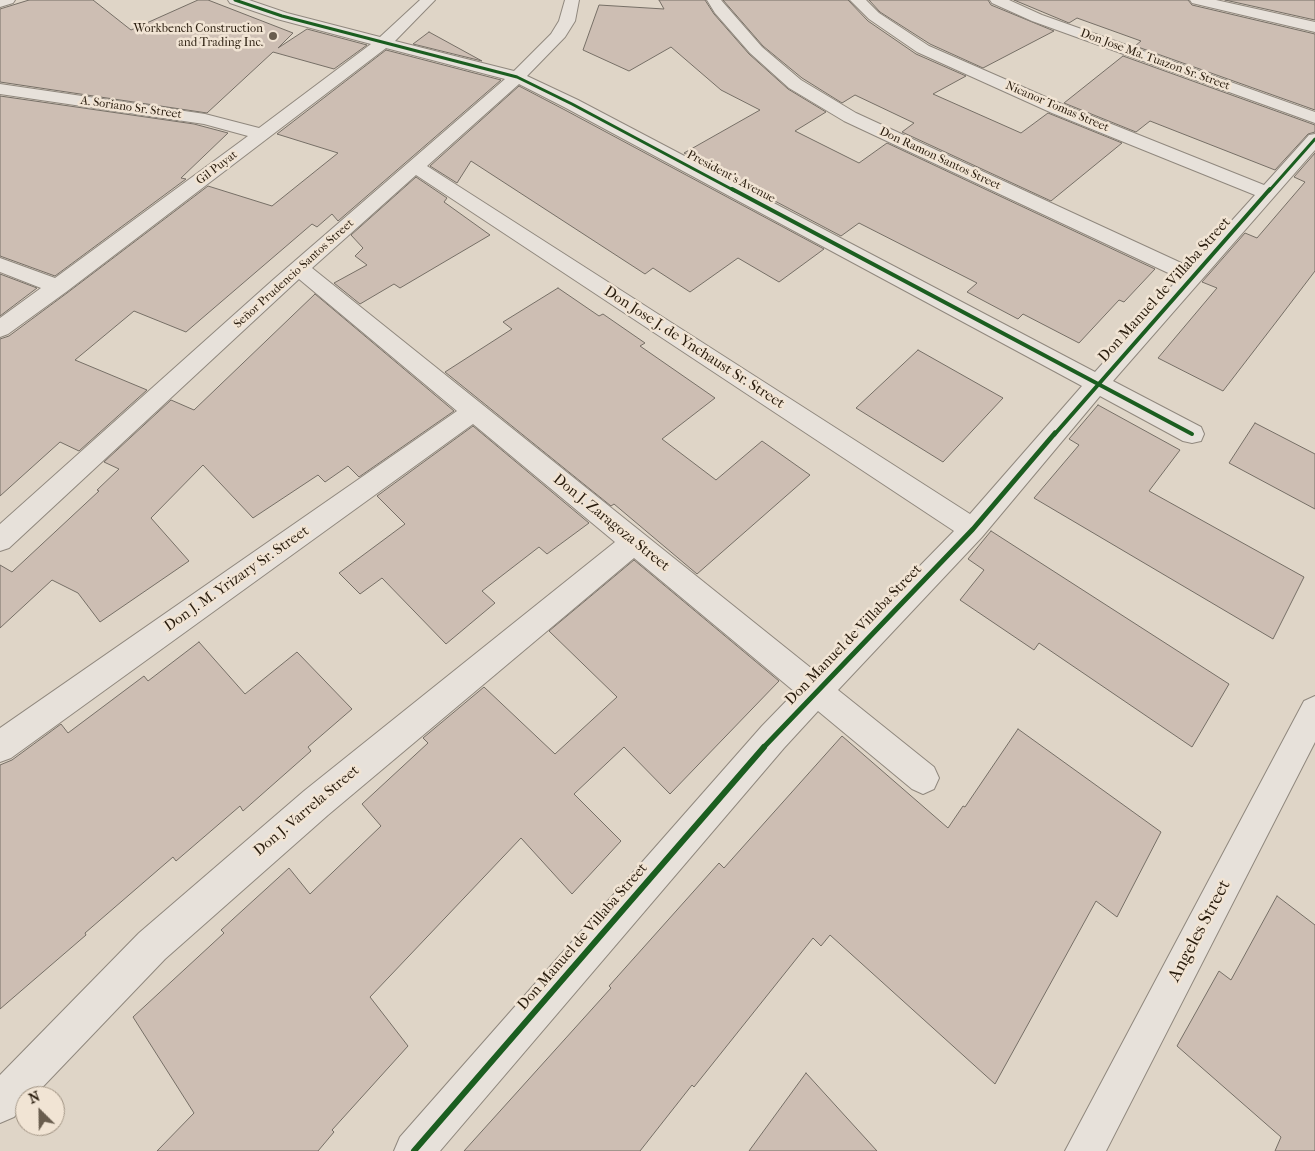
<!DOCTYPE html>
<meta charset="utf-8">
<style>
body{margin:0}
#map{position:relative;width:1315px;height:1151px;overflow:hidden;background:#dfd5c7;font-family:"IM FELL French Canon",serif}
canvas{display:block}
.north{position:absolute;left:15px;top:1086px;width:50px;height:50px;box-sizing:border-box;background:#f1e4d4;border:1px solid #a19484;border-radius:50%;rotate:337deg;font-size:14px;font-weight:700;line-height:20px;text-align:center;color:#291c0d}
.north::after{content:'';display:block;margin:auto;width:18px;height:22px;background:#695d4e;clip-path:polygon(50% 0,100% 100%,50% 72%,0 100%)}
</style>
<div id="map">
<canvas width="1315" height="1151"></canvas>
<div class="north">N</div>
</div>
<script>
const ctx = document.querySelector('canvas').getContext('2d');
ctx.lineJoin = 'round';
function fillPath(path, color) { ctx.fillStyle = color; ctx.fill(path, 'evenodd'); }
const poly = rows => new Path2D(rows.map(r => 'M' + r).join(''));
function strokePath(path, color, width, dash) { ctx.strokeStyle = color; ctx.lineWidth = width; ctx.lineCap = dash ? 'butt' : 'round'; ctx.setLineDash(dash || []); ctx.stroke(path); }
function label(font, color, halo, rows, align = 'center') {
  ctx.font = font + ' "IM FELL French Canon",serif'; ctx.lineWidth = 5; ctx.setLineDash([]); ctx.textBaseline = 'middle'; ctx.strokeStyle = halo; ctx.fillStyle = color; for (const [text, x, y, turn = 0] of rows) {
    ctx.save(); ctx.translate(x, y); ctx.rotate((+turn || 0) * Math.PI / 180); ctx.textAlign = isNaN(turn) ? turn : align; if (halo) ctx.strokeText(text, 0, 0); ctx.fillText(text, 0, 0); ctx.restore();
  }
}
const building = poly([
 [29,0,93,0,131,30,198,0,208,0,293,33,278,48,307,29,367,45,334,69,273,52,207,113,0,82,0,9,29,0],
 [659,0,705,0,714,14,749,54,788,89,826,112,795,131,859,163,887,143,1155,269,1124,302,1119,300,1079,343,1023,314,1018,319,967,292,977,283,859,223,841,236,684,153,760,110,721,90,671,47,629,71,583,50,599,5,664,9,659,0],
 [723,0,848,0,868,21,916,54,966,76,933,94,1021,133,1048,113,1122,143,1051,201,902,132,914,123,855,95,842,103,802,78,763,46,723,0],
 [869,0,988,0,991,5,1054,31,983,68,930,44,880,12,869,0],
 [1014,0,1188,0,1192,5,1315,34,1315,110,1135,46,1141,41,1077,18,1069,23,1014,0],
 [1225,0,1315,0,1315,20,1225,0],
 [429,32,482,61,413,44,429,32],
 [386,50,501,80,338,221,332,214,317,227,312,224,186,332,134,311,75,360,147,390,79,451,60,442,0,496,0,339,9,336,67,293,208,186,272,206,338,153,277,134,386,50],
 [1123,56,1315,125,1315,132,1308,134,1275,170,1150,121,1136,132,1064,103,1123,56],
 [519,86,565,110,824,249,779,282,738,258,690,292,653,268,645,274,471,161,457,183,430,166,519,86],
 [0,96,194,124,228,133,181,178,186,179,55,276,0,256,0,96],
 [1315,153,1315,271,1280,317,1223,391,1158,358,1217,288,1202,282,1245,233,1257,238,1305,182,1294,177,1315,153],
 [416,177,447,198,444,202,490,235,400,288,394,284,360,304,334,283,367,265,355,256,363,248,351,235,416,177],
 [0,274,37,288,0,316,0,274],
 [558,288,599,316,603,314,645,343,640,346,715,398,662,439,716,480,762,441,810,475,697,574,614,504,611,506,445,372,512,329,503,322,558,288],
 [315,294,454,411,359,477,348,466,325,482,318,475,253,518,203,465,151,518,189,561,100,622,78,593,52,580,0,628,0,565,12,572,99,491,97,490,119,469,104,462,171,400,194,410,315,294],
 [918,350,1003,398,943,462,856,408,918,350],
 [1098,405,1180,450,1149,491,1304,577,1273,639,1034,498,1079,445,1069,439,1098,405],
 [1255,423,1315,454,1315,509,1229,463,1255,423],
 [473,426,589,523,547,554,539,547,482,591,495,603,446,644,382,578,360,594,339,573,405,524,377,496,473,426],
 [991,531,1229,684,1192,747,1039,643,1034,650,960,600,984,570,968,559,991,531],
 [634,560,779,681,670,794,624,747,574,794,621,841,572,894,521,838,370,997,408,1046,332,1130,334,1132,318,1151,157,1151,194,1113,133,1017,224,933,221,930,289,868,310,894,381,826,362,804,428,743,423,738,484,687,555,754,617,697,549,631,634,560],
 [199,642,245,694,297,652,352,709,308,747,311,751,243,811,240,806,176,861,173,857,85,933,86,935,0,1009,0,765,12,760,61,724,68,733,144,676,148,681,199,642],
 [1018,729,1161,832,1117,917,1096,901,995,1084,830,935,821,946,813,938,694,1087,692,1085,640,1151,464,1151,611,988,609,986,719,863,724,868,842,736,948,828,963,806,965,807,1018,729],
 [1277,896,1315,925,1315,1151,1275,1151,1281,1137,1177,1046,1219,971,1231,980,1277,896],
 [806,1073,877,1151,749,1151,806,1073]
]);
const minor = poly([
 [0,0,15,0,13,3,0,7,0,0],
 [228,0,249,0,287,13,380,37,420,0,435,0,395,41,514,71,551,34,559,21,565,0,579,0,575,21,565,37,527,76,578,100,1095,372,1179,278,844,121,789,88,750,53,715,13,707,0,721,0,762,47,801,80,856,113,1190,267,1255,195,1052,113,917,52,869,19,850,0,866,0,879,13,929,46,1064,105,1264,185,1309,135,1315,134,1315,150,1113,381,1201,427,1204,434,1201,441,1192,443,1183,441,1100,396,982,537,838,690,934,767,939,778,934,789,923,794,912,789,818,711,784,748,440,1151,394,1151,400,1137,762,726,795,692,634,558,328,815,165,959,34,1096,25,1096,25,1105,14,1117,0,1123,0,1075,139,933,304,791,615,542,473,424,11,758,0,762,0,728,457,411,299,279,9,548,0,551,0,524,274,279,505,79,386,48,66,292,8,334,0,337,0,318,41,288,0,272,0,258,55,278,248,136,204,124,0,94,0,84,205,114,259,128,371,44,277,19,230,3,228,0],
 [519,84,566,108,1082,386,970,514,427,166,519,84],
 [416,175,954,531,816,672,312,268,416,175],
 [990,0,1009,0,1042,15,1315,112,1315,123,1032,21,992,3,990,0],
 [1190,0,1216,0,1315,22,1315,32,1192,3,1190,0],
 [1315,696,1315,742,1106,1151,1065,1151,1304,701,1315,696]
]);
const cyclewayFar3 = poly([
 [235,0,282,16,517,77,572,104,735,191],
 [1269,191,1315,139]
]);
const cyclewayFar2 = poly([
 [732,189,1192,434],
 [1054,435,1270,189]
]);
const cyclewayFar1 = poly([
 [763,748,973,529,1055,433]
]);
const cycleway = poly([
 [414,1151,764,747]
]);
const markers = [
 [273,36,5,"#695d4e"]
];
const farPoinames = [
 ["Workbench Construction",263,29],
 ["and Trading Inc.",263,43]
];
const farStreetnames = [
 ["Don Jose Ma. Tuazon Sr. Street",1155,60,20],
 ["Nicanor Tomas Street",1057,107,23],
 ["A. Soriano Sr. Street",131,108,8],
 ["Don Ramon Santos Street",940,159,25],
 ["Gil Puyat",217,168,-37],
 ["President's Avenue",731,177,28],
 ["Señor Prudencio Santos Street",294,274,-42]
];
const streetNames = [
 ["Don Manuel de Villaba Street",1165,290,-48],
 ["Don Jose J. de Ynchaust Sr. Street",694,348,33],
 ["Don J. Zaragoza Street",611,523,39],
 ["Don J. M. Yrizary Sr. Street",237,579,-35],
 ["Don Manuel de Villaba Street",854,635,-46],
 ["Don J. Varrela Street",307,811,-40],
 ["Don Manuel de Villaba Street",583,937,-49]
];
const nearStreetnames = [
 ["Angeles Street",1200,931,-62]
];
fillPath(building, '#cdbeb3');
strokePath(building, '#766f66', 1);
strokePath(minor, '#90887e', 2);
fillPath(minor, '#e7e1da');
strokePath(cyclewayFar3, '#1b5e20', 3);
strokePath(cyclewayFar2, '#1b5e20', 4);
strokePath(cyclewayFar1, '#1b5e20', 5);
strokePath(cycleway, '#1b5e20', 6);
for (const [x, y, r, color] of markers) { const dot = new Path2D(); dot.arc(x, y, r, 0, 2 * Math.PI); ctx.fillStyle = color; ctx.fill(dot); strokePath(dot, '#f1e4d4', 2); }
label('12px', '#291c0d', '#f1e4d4', farPoinames, 'right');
label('12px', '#291c0d', '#f1e4d4', farStreetnames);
label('15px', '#291c0d', '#f1e4d4', streetNames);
label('18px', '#291c0d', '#f1e4d4', nearStreetnames);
</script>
